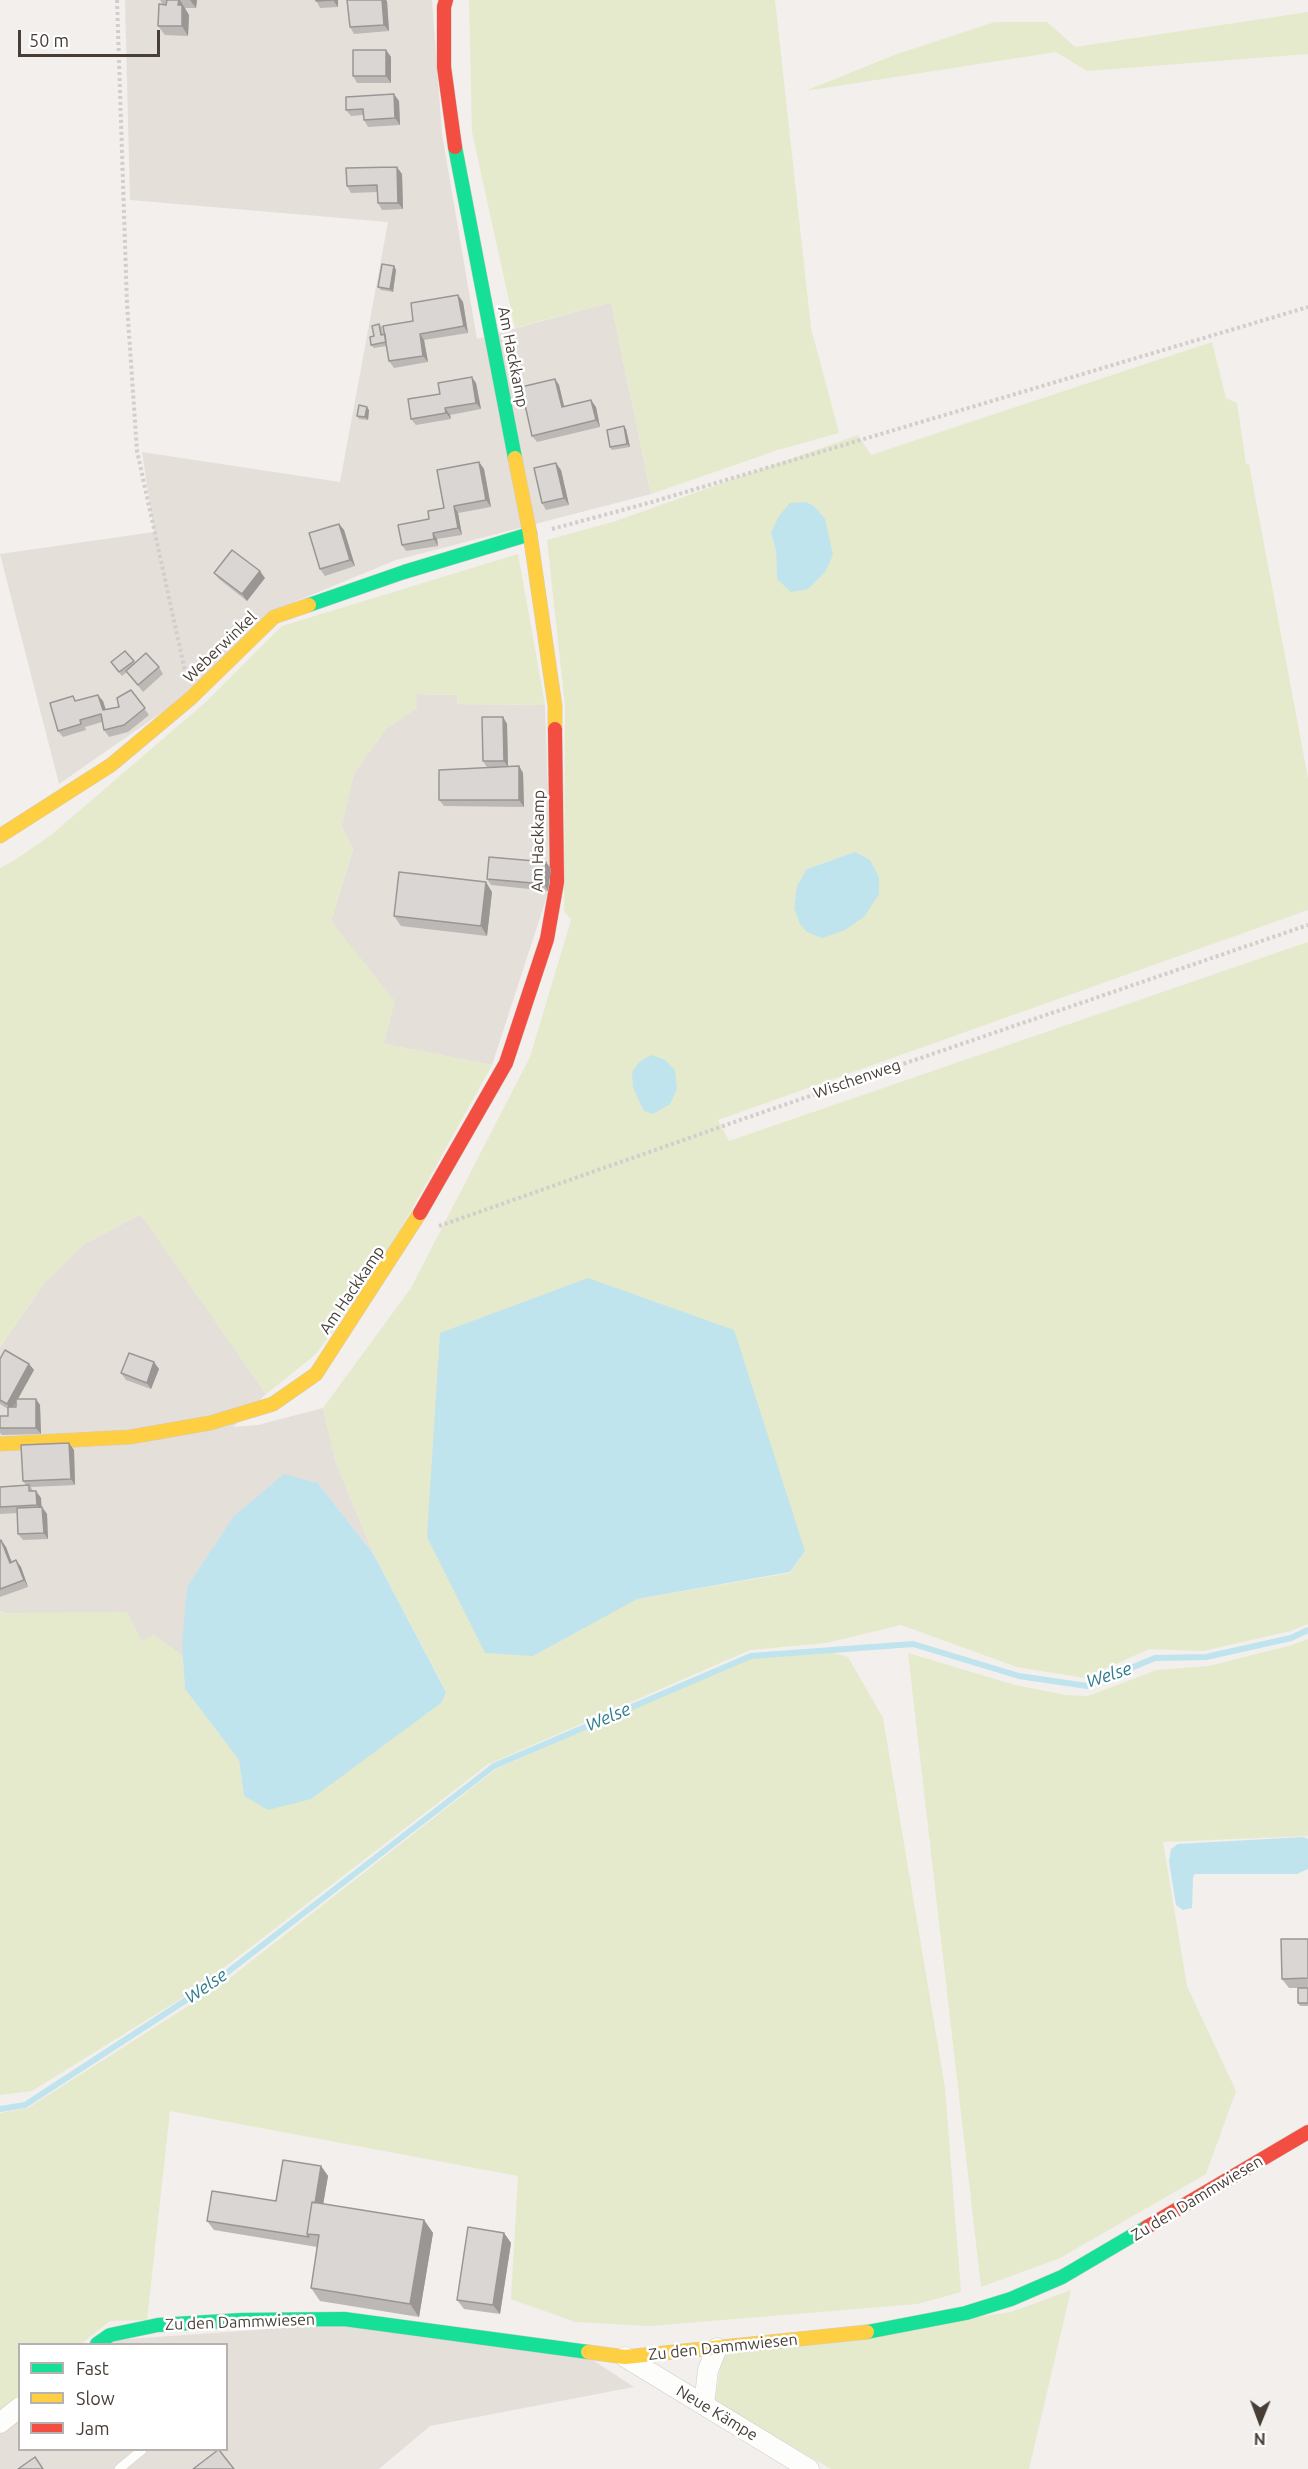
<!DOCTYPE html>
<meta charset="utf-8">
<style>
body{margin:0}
#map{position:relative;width:1308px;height:2469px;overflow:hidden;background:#f2efec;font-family:Ubuntu,sans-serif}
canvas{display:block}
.legend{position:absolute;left:18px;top:2343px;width:210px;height:108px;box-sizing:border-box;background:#fff;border:2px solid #b6b2af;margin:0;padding:8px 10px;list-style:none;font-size:18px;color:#483e38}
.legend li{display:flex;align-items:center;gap:12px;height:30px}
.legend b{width:30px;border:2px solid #b6b2af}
.north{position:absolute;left:1230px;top:2391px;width:60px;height:60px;-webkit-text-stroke:4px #fff;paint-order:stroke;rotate:181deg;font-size:16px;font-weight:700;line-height:24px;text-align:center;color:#483e38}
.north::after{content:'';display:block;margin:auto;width:21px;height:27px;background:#483e38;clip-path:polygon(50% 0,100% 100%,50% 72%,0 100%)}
.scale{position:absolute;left:18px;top:30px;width:142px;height:27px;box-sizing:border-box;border:3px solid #483e38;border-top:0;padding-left:8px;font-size:18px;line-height:21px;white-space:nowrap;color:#483e38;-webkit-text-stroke:4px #fff;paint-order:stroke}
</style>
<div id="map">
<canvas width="1308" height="2469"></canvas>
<ul class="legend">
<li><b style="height:8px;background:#16e098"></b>Fast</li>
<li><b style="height:8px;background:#ffcf43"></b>Slow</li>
<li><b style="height:8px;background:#f24e42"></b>Jam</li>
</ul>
<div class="north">N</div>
<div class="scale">50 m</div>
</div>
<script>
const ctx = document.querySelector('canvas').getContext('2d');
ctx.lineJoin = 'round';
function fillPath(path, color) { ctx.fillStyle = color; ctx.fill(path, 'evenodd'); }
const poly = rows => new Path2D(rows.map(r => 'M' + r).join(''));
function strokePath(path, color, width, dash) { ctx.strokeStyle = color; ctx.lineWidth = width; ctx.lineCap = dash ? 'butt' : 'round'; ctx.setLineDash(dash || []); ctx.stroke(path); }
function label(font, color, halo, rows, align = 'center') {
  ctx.font = font + ' Ubuntu,sans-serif'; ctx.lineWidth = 5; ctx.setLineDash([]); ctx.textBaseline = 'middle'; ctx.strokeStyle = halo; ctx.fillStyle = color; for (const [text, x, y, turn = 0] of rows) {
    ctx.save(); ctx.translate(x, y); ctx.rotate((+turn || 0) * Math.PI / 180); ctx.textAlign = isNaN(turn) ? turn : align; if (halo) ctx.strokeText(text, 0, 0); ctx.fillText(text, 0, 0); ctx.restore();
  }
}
const residential = poly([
 [125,0,432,0,442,134,477,339,611,302,651,494,396,560,270,612,184,697,59,784,0,554,154,532,142,452,340,482,388,222,130,200],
 [416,694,458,695,457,704,545,705,551,884,492,1065,384,1044,331,921,353,849,341,827,354,773,386,729,416,708],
 [141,1214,266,1394,233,1427,258,1425,323,1408,336,1463,374,1555,318,1483,187,1587,183,1656,153,1635,142,1642,0,1612,0,1347,45,1282,84,1244],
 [339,2324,588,2357,634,2387,430,2426,379,2469,0,2469,0,2433,19,2417,20,2450,226,2450,226,2344,108,2344,114,2340]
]);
const green = poly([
 [469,0,775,0,811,328,839,433,778,450,651,494,611,302,515,328,472,132],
 [1308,12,1308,54,1087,71,1056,52,805,91,897,54,995,22,1047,22,1075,47],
 [1212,342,1226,398,1237,403,1246,464,1249,464,1308,778,1308,910,718,1120,729,1141,1308,942,1308,1624,1291,1631,1203,1651,1149,1649,1085,1678,1017,1667,901,1625,826,1643,750,1650,487,1765,195,1990,32,2091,0,2095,0,1613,127,1612,142,1641,153,1635,183,1656,185,1689,239,1760,244,1796,446,1691,374,1555,336,1463,323,1408,411,1288,530,1057,571,920,564,911,565,706,547,540,616,521,858,435,871,455],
 [806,502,777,579,776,551,771,532],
 [855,852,794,908,807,869],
 [805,1551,790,1573,637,1599],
 [518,554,545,705,457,704,458,695,416,694,417,708,386,729,354,773,342,827,353,849,331,921,395,1001,384,1044,492,1065,378,1270,315,1355,266,1394,140,1214,84,1244,45,1282,0,1347,0,868,15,860,51,835,207,701,282,626],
 [1308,1639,1308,1836,1163,1842,1187,1986,1236,2091,1206,2174,1060,2258,981,2287,908,1653,1015,1685,1066,1695,1088,1696,1157,1670,1209,1666,1292,1645],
 [830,1652,848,1657,883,1718,945,2088,961,2292,917,2304,650,2326,575,2322,511,2299,518,2176,170,2111,147,2320,110,2321,81,2344,20,2344,19,2395,0,2411,0,2113,28,2108,221,1985,496,1769,751,1657],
 [1071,2290,1029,2469,831,2469,715,2401,722,2355,1011,2312]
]);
const water = poly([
 [806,502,814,506,825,519,833,555,825,572,808,589,791,592,777,579,776,551,771,533,779,516,790,503],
 [855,852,870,860,879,877,879,894,865,916,845,930,822,938,807,932,800,924,794,908,797,886,807,869],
 [652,1055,665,1060,675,1070,677,1089,670,1104,653,1114,644,1111,640,1103,633,1087,632,1072,640,1061],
 [588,1278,734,1330,805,1551,790,1572,637,1599,533,1656,485,1653,427,1537,440,1333],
 [284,1474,318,1483,374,1555,446,1692,441,1703,311,1799,268,1810,244,1796,239,1760,185,1689,182,1644,187,1587,234,1516],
 [1303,1837,1308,1839,1308,1869,1297,1874,1195,1874,1193,1877,1192,1908,1183,1910,1176,1905,1169,1861,1171,1849,1178,1844]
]);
const stream = poly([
 [0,2109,25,2105,220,1978,494,1766,751,1656,913,1644,1019,1676,1087,1686,1155,1658,1206,1657,1291,1638,1308,1630]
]);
const path = poly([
 [117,0,127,304,137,451,185,671],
 [552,529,652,502,1308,307],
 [439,1226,743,1119,1308,925]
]);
const lane = poly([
 [119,2469,142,2450]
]);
const street = poly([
 [625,2357,809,2469],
 [704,2405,708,2370,717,2348],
 [0,2423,20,2407]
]);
const fast = poly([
 [455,147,515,458],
 [309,605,404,572,530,534],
 [867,2332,966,2313,1011,2299,1062,2277,1147,2227],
 [97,2344,110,2335,158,2325,242,2320,344,2319,588,2352]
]);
const slow = poly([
 [515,458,530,534,555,706,555,729],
 [0,836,111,765,191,698,274,617,309,605],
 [0,1444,130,1437,210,1423,273,1404,316,1374,420,1213],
 [588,2352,625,2357,867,2332]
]);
const jam = poly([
 [446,0,444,7,444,67,455,147],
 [420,1213,506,1063,547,939,557,882,555,729],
 [1147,2227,1308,2132]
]);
const wall = poly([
 [160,0,197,0,196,8,186,8,185,9,189,15,188,36,165,35,158,26,163,5],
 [316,0,338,0,338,7,320,8],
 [387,1,389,31,354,34,350,27],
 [386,50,391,57,391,83,357,83,353,76],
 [399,101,400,125,368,127,364,120,363,115,351,116,346,110],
 [402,174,403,209,382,210,378,203,378,192,351,193,347,186],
 [394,266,396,270,393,292,381,290,378,287],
 [458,295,463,302,468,333,424,340,428,362,394,368,389,361,387,346,374,348,371,345,374,336,379,324,382,327,383,334,413,321],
 [555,379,559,385,564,407,596,407,600,427,537,442,532,436],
 [476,383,481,409,450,415,451,419,416,425,411,419,440,394],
 [369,410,368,420,359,419,357,416],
 [626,429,630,447,612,450,610,447],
 [479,462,484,469,491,507,458,513,462,535,437,539,438,546,406,551,402,545,429,519,444,508],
 [561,470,569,505,546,510,542,503],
 [339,524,344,530,355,566,325,576,320,569],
 [214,573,265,578,247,601,219,579],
 [125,651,135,663,159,667,163,674,143,692,127,672,122,676,111,662],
 [131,690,149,715,128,732,109,737,104,730,102,722,85,727,86,730,63,737,58,731,73,696,76,701,103,701,106,710,119,707],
 [503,717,507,724,508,767,519,766,523,773,524,807,444,806,439,800,487,767,483,761],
 [546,862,551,869,548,891,491,885,487,879],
 [492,892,487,936,401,926,394,916],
 [0,1359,29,1364,34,1370,18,1399,36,1399,40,1405,41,1434,2,1435,0,1433,0,1416,8,1416,8,1409,0,1404],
 [159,1369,151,1389,126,1380,121,1373],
 [74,1450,75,1485,31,1487,33,1491,36,1491,41,1498,41,1507,42,1507,47,1514,48,1539,23,1540,18,1534,17,1513,0,1514,0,1487,26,1485,23,1481],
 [1,1540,6,1547,12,1562,21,1567,28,1587,0,1597,0,1541],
 [1308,1939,1308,1988,1289,1988,1282,1979],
 [1308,1988,1308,2006,1300,2006,1298,2003],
 [321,2166,328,2176,323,2204,424,2220,433,2233,419,2317,320,2301,311,2288,317,2247,214,2230,207,2221,276,2201],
 [504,2233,511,2243,500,2314,464,2309,457,2300]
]);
const shadedWall = poly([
 [179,0,180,0,189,15,188,36,182,26,178,5],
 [190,0,197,0,196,8],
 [333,0,338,0,338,7],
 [382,0,386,0,387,1,389,31,384,25],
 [386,50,391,57,391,83,386,76],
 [394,94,399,101,400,125,395,118],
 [397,167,402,174,403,209,398,203],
 [394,266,396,270,393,292,390,289],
 [458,295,463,302,468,333,464,326],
 [420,334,424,340,428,362,423,356],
 [472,377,476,383,481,409,476,403],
 [555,379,559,385,566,414,562,407],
 [591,400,596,407,600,427,596,420],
 [367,407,369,410,368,420,365,417],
 [445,408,450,415,451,419,446,413],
 [624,426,626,429,630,447,627,444],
 [479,462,484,469,491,507,486,500],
 [556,463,561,470,569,505,564,498],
 [454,506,458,513,462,535,458,528],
 [339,524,344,530,355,566,350,560],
 [433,533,437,539,438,546,434,539],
 [260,571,265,578,247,601,242,594],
 [98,695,103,701,108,717,103,710],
 [503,717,507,724,508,767,504,761],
 [519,766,523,773,524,807,519,800],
 [546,862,551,869,548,891,544,884],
 [486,882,492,892,487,936,481,926],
 [154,1362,159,1369,151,1389,147,1383],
 [29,1364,34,1370,11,1411,7,1404],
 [36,1399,40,1405,41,1434,36,1428],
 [69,1443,74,1450,75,1485,71,1479],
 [36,1491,41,1498,42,1512,37,1505],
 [42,1507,47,1514,48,1539,44,1533],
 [1,1540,6,1547,14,1569,10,1563],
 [16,1560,21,1567,28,1587,24,1580],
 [321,2166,328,2176,318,2235,310,2234],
 [424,2220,433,2233,419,2317,410,2304],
 [504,2233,511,2243,500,2314,493,2305]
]);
const building = poly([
 [167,0,179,0,178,5,182,5,182,26,158,26,159,4,166,5,167,0],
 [316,0,333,0,316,1,316,0],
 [347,0,382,0,384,25,350,27,347,0],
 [353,50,386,50,386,76,353,76,353,50],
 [394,94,395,118,364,120,363,109,346,110,346,97,394,94],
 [397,167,398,203,378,203,377,185,347,186,346,168,397,167],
 [382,264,394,266,390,289,378,287,382,264],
 [458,295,464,326,420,334,423,356,389,361,383,326,413,321,411,303,458,295],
 [379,324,381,335,385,334,386,342,371,345,370,337,374,336,372,326,379,324],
 [472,377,476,403,445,408,446,413,411,419,408,399,440,394,438,383,472,377],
 [555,379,562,407,591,400,596,420,532,436,521,387,555,379],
 [359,405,367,407,365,417,357,416,359,405],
 [624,426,627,444,610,447,607,430,624,426],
 [479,462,486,500,454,506,458,528,433,533,434,539,402,545,398,525,429,519,428,511,444,508,437,470,479,462],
 [556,463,564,498,542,503,534,468,556,463],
 [339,524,350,560,320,569,309,533,339,524],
 [232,550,260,571,242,594,214,573,232,550],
 [125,651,134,661,119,672,111,662,125,651],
 [146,653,159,667,138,685,126,671,146,653],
 [131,690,145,708,124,725,104,730,101,714,80,720,81,724,58,731,50,703,73,696,75,701,98,695,103,710,119,707,117,698,131,690],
 [482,717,503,717,504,761,483,761,482,717],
 [519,766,519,800,439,800,439,770,519,766],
 [489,857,546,862,544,884,487,879,489,857],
 [399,872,486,882,481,926,394,916,399,872],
 [5,1350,29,1364,7,1404,0,1400,0,1359,5,1350],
 [129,1353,154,1362,147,1383,121,1373,129,1353],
 [16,1399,36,1399,36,1428,0,1428,0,1416,8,1416,8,1407,16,1407,16,1399],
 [69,1443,71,1479,23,1481,21,1445,69,1443],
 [29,1485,29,1491,36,1491,37,1505,0,1507,0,1487,29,1485],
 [42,1507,44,1533,18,1534,17,1508,42,1507],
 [1,1540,10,1563,16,1560,24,1580,0,1589,0,1541,1,1540],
 [1281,1939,1308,1939,1308,1978,1282,1979,1281,1939],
 [1298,1988,1308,1988,1308,2003,1298,2003,1298,1988],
 [283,2160,321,2166,315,2203,312,2202,307,2234,309,2237,207,2221,212,2191,276,2201,283,2160],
 [312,2202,424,2220,410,2304,311,2288,319,2235,307,2234,312,2202],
 [468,2227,504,2233,493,2305,457,2300,468,2227],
 [218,2450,219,2450,234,2469,193,2469,218,2450],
 [35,2457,43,2469,18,2469,35,2457]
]);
const streetNames = [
 ["Am Hackkamp",513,357,79],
 ["Weberwinkel",220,647,-44],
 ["Am Hackkamp",538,841,-89],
 ["Wischenweg",857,1079,-19],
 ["Am Hackkamp",352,1290,-56],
 ["Zu den Dammwiesen",1197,2198,-31],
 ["Zu den Dammwiesen",240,2322,-2],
 ["Zu den Dammwiesen",723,2347,-6],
 ["Neue Kämpe",717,2413,31]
];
const waterNames = [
 ["Welse",1109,1675,-18],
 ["Welse",608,1717,-23],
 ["Welse",206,1986,-34]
];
fillPath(residential, '#e5dfda');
fillPath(green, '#e5eacd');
fillPath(water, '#bfe4ed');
strokePath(stream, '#bfe4ed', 6);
strokePath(lane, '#cecbc8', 10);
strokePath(street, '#cecbc8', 21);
strokePath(fast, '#d2ccc5', 15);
strokePath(slow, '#d2ccc5', 15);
strokePath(jam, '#d2ccc5', 15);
strokePath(path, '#d2cecb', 4, [3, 3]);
strokePath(lane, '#fdfdfc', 9);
strokePath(street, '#fdfdfc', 20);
strokePath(fast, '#16e098', 14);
strokePath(slow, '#ffcf43', 14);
strokePath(jam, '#f24e42', 14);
fillPath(wall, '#bbb8b5');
fillPath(shadedWall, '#999694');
fillPath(building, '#dad6d3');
strokePath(building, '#999694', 1.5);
label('16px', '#483e38', '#fff', streetNames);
label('italic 18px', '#2e7b8f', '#fff', waterNames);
</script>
